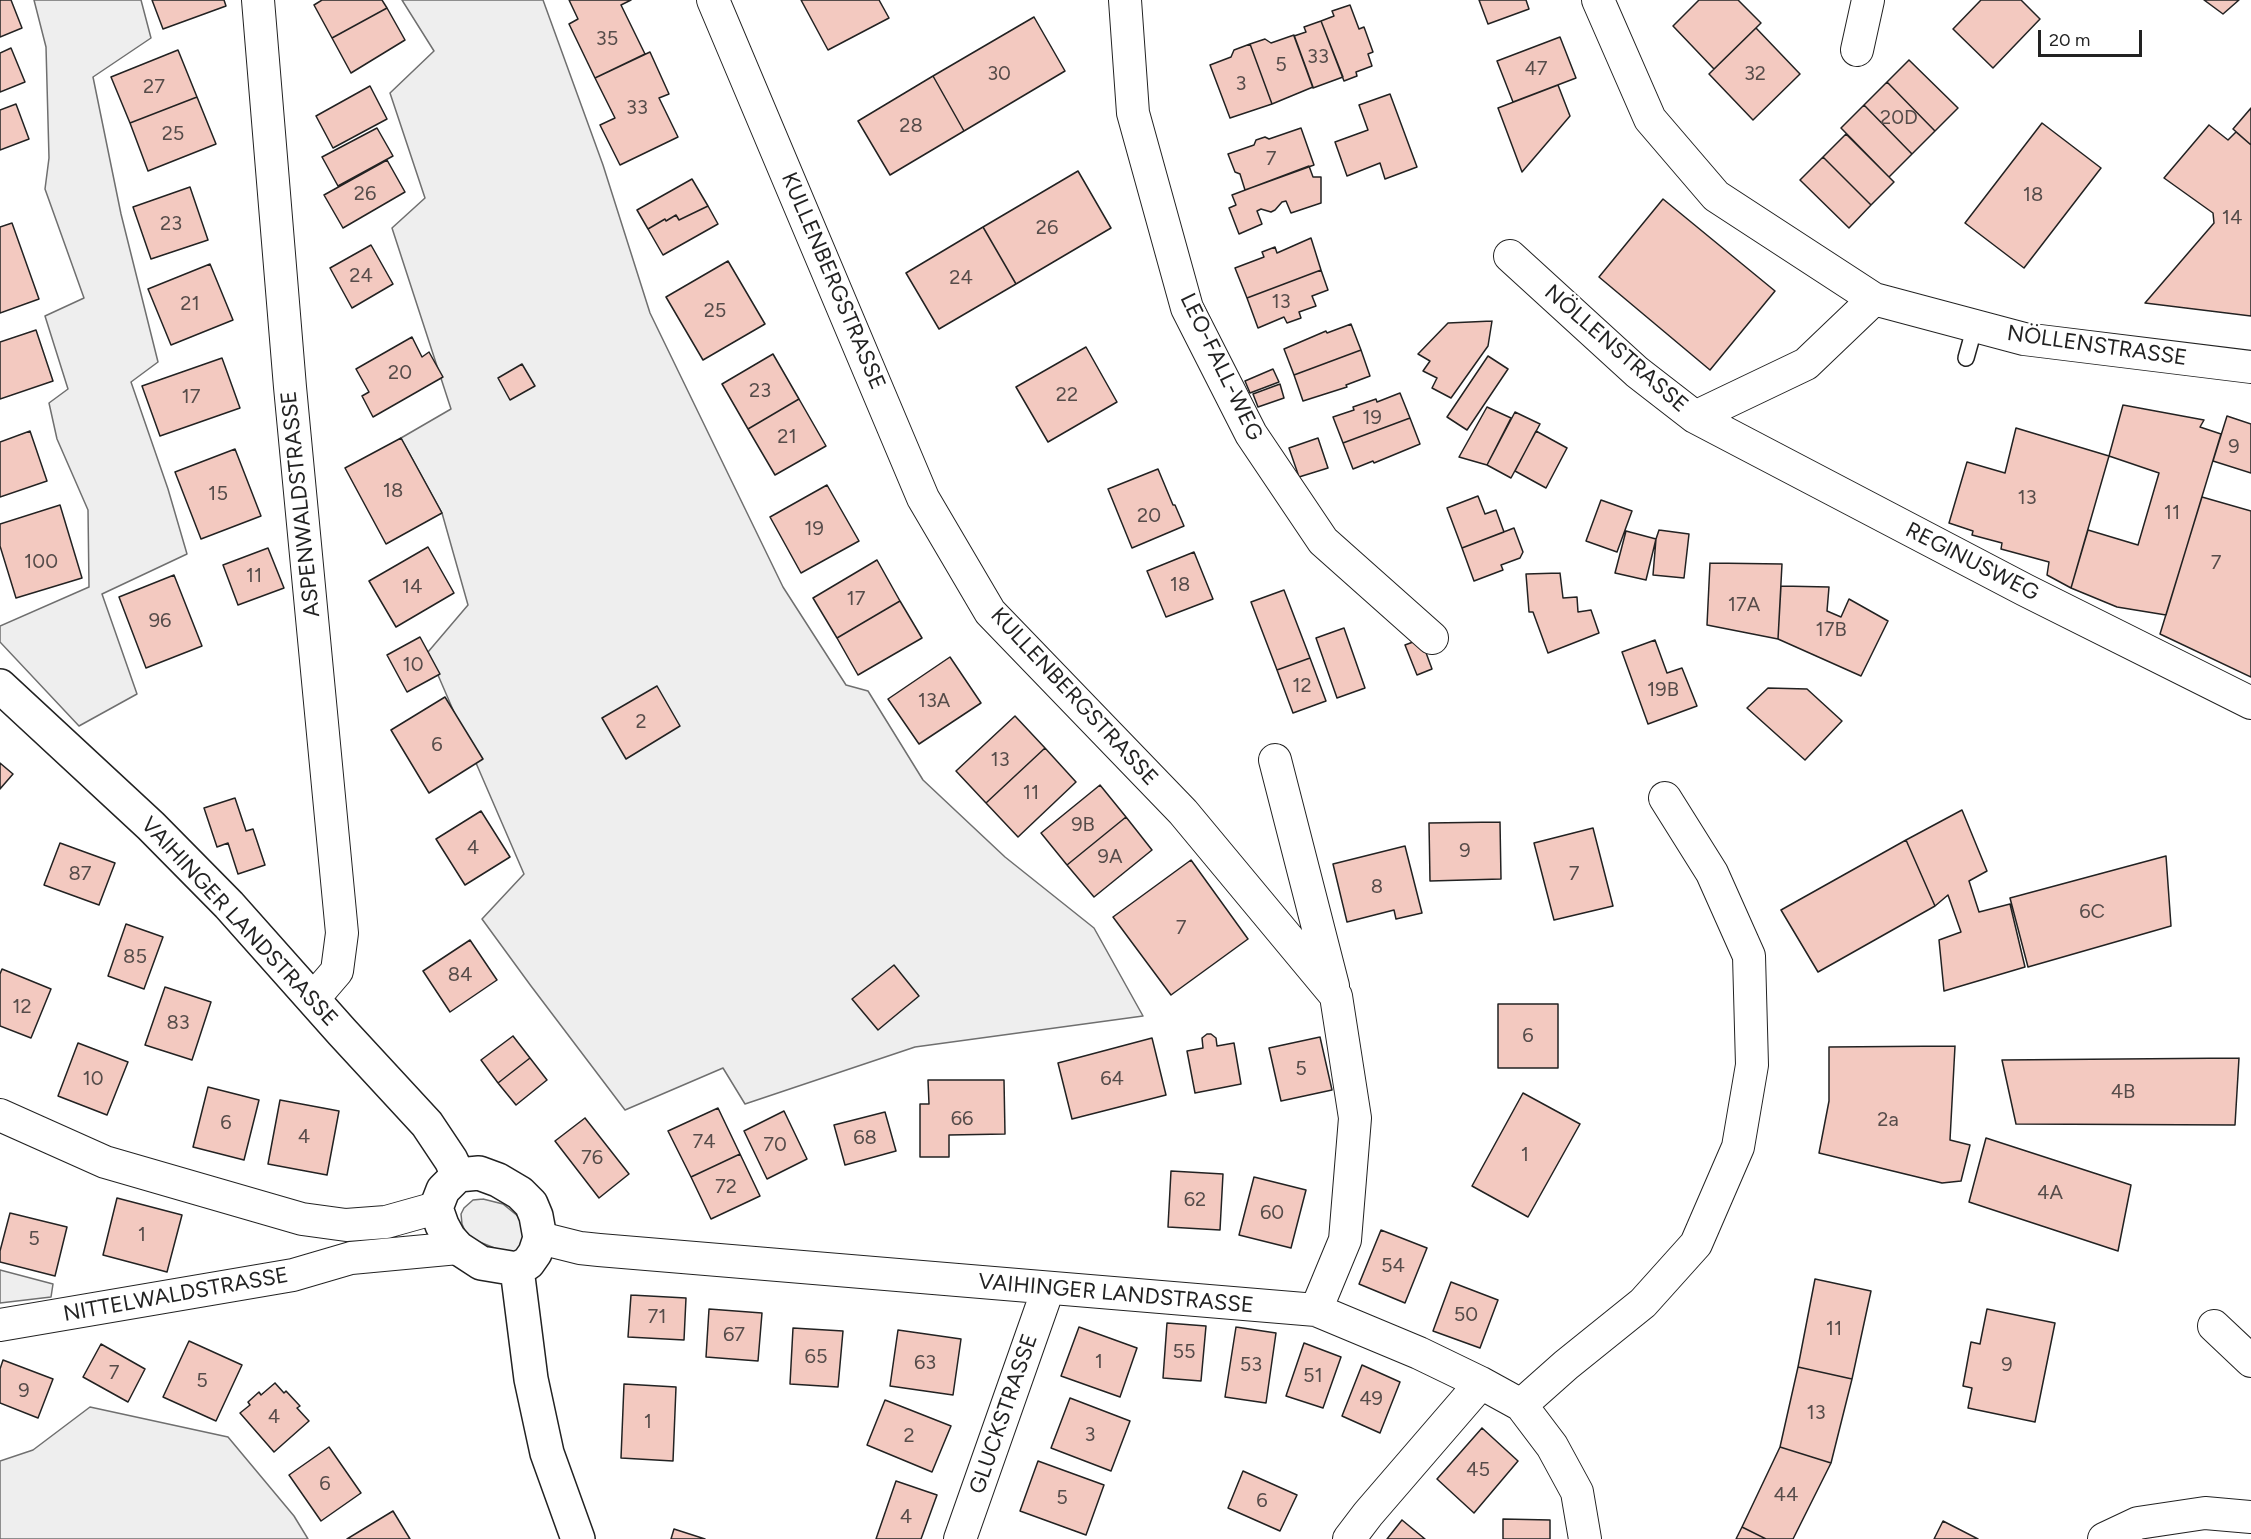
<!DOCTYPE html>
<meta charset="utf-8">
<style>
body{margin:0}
#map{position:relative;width:2251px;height:1539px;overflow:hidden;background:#fff;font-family:Figtree,sans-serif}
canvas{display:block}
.scale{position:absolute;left:2038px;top:30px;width:104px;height:27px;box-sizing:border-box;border:3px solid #222;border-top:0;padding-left:8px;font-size:18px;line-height:21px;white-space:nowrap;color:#222;-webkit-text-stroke:4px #fff;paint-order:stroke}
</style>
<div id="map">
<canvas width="2251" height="1539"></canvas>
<div class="scale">20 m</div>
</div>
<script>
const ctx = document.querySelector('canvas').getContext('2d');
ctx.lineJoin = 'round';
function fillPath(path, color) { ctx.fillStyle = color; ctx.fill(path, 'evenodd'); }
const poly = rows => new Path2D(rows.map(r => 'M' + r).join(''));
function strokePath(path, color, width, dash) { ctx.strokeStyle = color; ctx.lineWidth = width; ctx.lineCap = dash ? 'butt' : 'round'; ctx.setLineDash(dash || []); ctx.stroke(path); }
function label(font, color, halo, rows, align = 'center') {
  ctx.font = font + ' Figtree,sans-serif'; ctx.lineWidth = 4.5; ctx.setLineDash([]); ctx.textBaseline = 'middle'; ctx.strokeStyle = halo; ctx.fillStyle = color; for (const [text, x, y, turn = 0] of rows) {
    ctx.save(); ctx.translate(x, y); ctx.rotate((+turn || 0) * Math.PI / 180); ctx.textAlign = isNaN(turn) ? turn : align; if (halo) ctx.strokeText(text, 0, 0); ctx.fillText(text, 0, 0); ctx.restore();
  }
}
const green = poly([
 [34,0,141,0,151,38,93,77,121,214,158,362,131,382,168,489,187,554,102,594,137,694,79,726,0,642,0,626,89,587,88,510,57,439,49,403,68,389,45,316,84,298,45,189,49,158,46,47,34,0],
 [402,0,543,0,603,165,650,313,783,587,846,685,868,691,923,780,1005,857,1094,928,1143,1016,915,1047,745,1104,723,1068,625,1110,531,986,482,919,524,874,428,652,468,605,442,513,401,438,451,409,392,228,425,198,390,93,434,51,402,0],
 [483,1199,503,1204,519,1217,523,1225,525,1243,514,1253,502,1251,477,1241,466,1233,462,1224,461,1214,464,1208,473,1200,483,1199],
 [0,1270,53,1284,51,1297,0,1303,0,1270],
 [90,1407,228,1437,294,1516,308,1539,0,1539,0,1461,33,1450,90,1407]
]);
const building = poly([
 [0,0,11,0,22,28,0,37,0,0],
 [152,0,224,0,226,6,163,29,152,0],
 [322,0,382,0,387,8,332,38,314,5,322,0],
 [569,0,631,0,621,5,645,54,595,78,569,24,578,19,569,0],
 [801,0,879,0,889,18,828,50,801,0],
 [1479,0,1526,0,1529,9,1488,24,1479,0],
 [1699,0,1738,0,1761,23,1714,69,1673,26,1699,0],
 [1981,0,2021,0,2040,19,1993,68,1953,29,1981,0],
 [2204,0,2239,0,2223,14,2204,0],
 [1350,5,1359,29,1364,27,1373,52,1368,54,1372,66,1356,72,1357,76,1344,81,1321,21,1334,16,1332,11,1350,5],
 [387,8,405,40,351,73,332,38,387,8],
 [1034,17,1065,71,964,131,933,76,1034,17],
 [1321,21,1343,77,1313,88,1294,36,1306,32,1304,27,1321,21],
 [1756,28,1800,74,1753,120,1709,74,1756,28],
 [1294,35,1313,87,1272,104,1250,44,1265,39,1271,43,1294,35],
 [1560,37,1576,78,1513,102,1497,61,1560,37],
 [1250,44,1272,104,1230,118,1210,65,1231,57,1234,50,1250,44],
 [11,48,25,82,0,92,0,53,11,48],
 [178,50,197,97,130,123,111,77,178,50],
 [650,52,669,94,659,98,678,137,620,165,600,125,615,118,595,78,650,52],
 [1909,60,1958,108,1935,131,1887,82,1909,60],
 [933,76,964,131,890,175,858,121,933,76],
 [1887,82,1935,131,1912,154,1864,105,1887,82],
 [1558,85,1570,116,1522,172,1498,108,1558,85],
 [370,86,387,119,333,148,316,116,370,86],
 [1390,94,1417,167,1385,179,1380,163,1347,176,1335,142,1368,130,1359,105,1390,94],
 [197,97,216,144,148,171,130,123,197,97],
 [16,104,29,139,0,150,0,110,16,104],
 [1864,105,1912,154,1889,177,1841,128,1864,105],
 [2251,108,2251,145,2233,129,2251,108],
 [2042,123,2101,168,2024,268,1965,223,2042,123],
 [2209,125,2228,140,2236,132,2251,145,2251,316,2145,303,2214,223,2213,213,2164,178,2209,125],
 [377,128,393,156,338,186,322,157,377,128],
 [1301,128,1314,165,1245,190,1240,174,1235,172,1228,154,1254,145,1256,140,1265,137,1269,139,1301,128],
 [1846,134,1894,182,1871,205,1823,157,1846,134],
 [1823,157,1871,205,1849,228,1800,180,1823,157],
 [387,160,405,192,343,228,324,195,387,160],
 [1309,166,1313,177,1321,177,1321,203,1291,213,1286,201,1282,202,1275,210,1271,212,1261,209,1257,211,1262,224,1239,234,1229,208,1236,205,1232,195,1309,166],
 [1078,171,1111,228,1016,284,983,227,1078,171],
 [692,179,708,206,679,220,676,215,666,221,665,219,648,229,637,210,692,179],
 [190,187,208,240,151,259,133,207,190,187],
 [1663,199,1775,291,1710,370,1599,277,1663,199],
 [708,206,718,224,663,255,648,229,665,219,666,221,676,215,679,220,708,206],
 [12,223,39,299,0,313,0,227,12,223],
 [983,227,1016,284,939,329,906,273,983,227],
 [1311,238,1321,270,1247,298,1235,268,1264,257,1262,252,1275,247,1277,253,1311,238],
 [371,245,393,284,352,308,330,268,371,245],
 [728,261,765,324,703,360,666,297,728,261],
 [210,264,233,320,171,345,148,289,210,264],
 [1321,270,1328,290,1312,296,1316,306,1299,312,1301,318,1287,323,1284,317,1258,328,1247,298,1321,270],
 [1492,321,1488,346,1451,398,1432,388,1437,378,1423,371,1430,361,1418,354,1448,323,1492,321],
 [1351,324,1361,350,1294,375,1284,349,1326,331,1327,333,1351,324],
 [36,330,53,381,0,399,0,342,36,330],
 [412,337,422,357,429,352,443,377,373,417,362,396,369,392,356,369,412,337],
 [1086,347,1117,402,1048,442,1016,387,1086,347],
 [1361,350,1370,376,1346,385,1347,387,1303,401,1294,375,1361,350],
 [773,354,799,399,748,429,722,384,773,354],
 [1488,356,1508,369,1467,430,1447,417,1488,356],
 [222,358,240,408,160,436,142,386,222,358],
 [522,364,535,386,510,400,498,378,522,364],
 [1273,369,1279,382,1250,393,1245,381,1273,369],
 [1280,384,1284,398,1258,407,1253,394,1280,384],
 [1400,393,1410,418,1343,443,1333,417,1354,410,1353,407,1376,399,1377,402,1400,393],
 [799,399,826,446,775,475,748,429,799,399],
 [2123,405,2204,420,2200,427,2221,434,2166,615,2117,607,2071,588,2088,530,2138,545,2159,473,2109,456,2123,405],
 [1487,407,1511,418,1487,465,1459,457,1487,407],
 [1515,412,1540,424,1511,478,1487,465,1515,412],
 [2227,416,2251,424,2251,473,2213,461,2227,416],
 [1410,418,1420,444,1374,463,1373,461,1353,469,1343,443,1410,418],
 [2016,428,2109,456,2071,588,2047,575,2049,562,2001,549,2002,543,1972,535,1973,531,1949,523,1967,462,2005,473,2016,428],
 [30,431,47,481,0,497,0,442,30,431],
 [1536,431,1567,448,1546,488,1515,471,1536,431],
 [401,438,442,513,386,544,345,468,401,438],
 [1318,438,1328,468,1299,477,1289,448,1318,438],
 [235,449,261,516,201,539,175,472,235,449],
 [1158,469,1173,505,1175,505,1184,526,1132,548,1108,489,1158,469],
 [827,485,859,541,801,573,770,517,827,485],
 [1478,496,1485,514,1496,510,1504,532,1462,548,1447,508,1478,496],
 [2202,497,2251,511,2251,677,2160,634,2202,497],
 [1601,500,1632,511,1617,552,1586,541,1601,500],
 [60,505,82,578,16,598,0,546,0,524,60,505],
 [1514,528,1523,552,1520,558,1501,565,1503,570,1474,581,1462,548,1514,528],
 [1659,530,1689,534,1684,578,1653,575,1656,539,1659,530],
 [1626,531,1656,539,1646,580,1615,573,1626,531],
 [428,547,454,593,396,627,369,581,428,547],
 [268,548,284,588,238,605,223,565,268,548],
 [1194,552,1213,599,1166,617,1147,571,1194,552],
 [877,560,900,601,837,638,813,598,877,560],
 [1710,563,1782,564,1778,639,1707,625,1710,563],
 [1560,573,1563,598,1577,597,1578,612,1591,610,1599,633,1548,653,1533,612,1529,612,1526,574,1560,573],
 [174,575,202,646,146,668,119,597,174,575],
 [1781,586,1829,587,1827,611,1841,617,1849,599,1888,621,1861,676,1778,639,1781,586],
 [1284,590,1310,658,1277,670,1251,602,1284,590],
 [900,601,922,638,858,675,837,638,900,601],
 [1344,628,1365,688,1337,698,1316,638,1344,628],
 [420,637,440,674,407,692,387,655,420,637],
 [1421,639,1432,669,1417,675,1405,645,1421,639],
 [1655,640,1667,673,1682,668,1697,706,1648,724,1622,652,1655,640],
 [950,657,981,703,919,744,888,699,950,657],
 [1310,658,1326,701,1293,713,1277,670,1310,658],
 [657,686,680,726,626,759,602,718,657,686],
 [1768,688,1807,689,1842,721,1805,760,1747,708,1768,688],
 [445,697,483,759,429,793,391,730,445,697],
 [1015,716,1045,748,986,803,956,771,1015,716],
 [1045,748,1076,782,1018,837,986,803,1045,748],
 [0,763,13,774,0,789,0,763],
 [1100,785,1126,817,1067,865,1041,833,1100,785],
 [235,798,246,831,253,829,265,865,238,874,228,843,217,847,204,808,235,798],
 [1962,810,1987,871,1969,881,1979,912,2010,904,2025,967,1944,991,1939,940,1961,932,1948,895,1935,906,1906,840,1962,810],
 [481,811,510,857,465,885,436,839,481,811],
 [1126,817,1152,850,1094,897,1067,865,1126,817],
 [1500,822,1501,879,1430,881,1429,823,1500,822],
 [1593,828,1613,906,1554,920,1534,843,1593,828],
 [1906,840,1935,906,1818,972,1781,910,1906,840],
 [60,843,115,863,99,905,44,885,60,843],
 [1405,846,1422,913,1396,919,1394,910,1347,922,1333,864,1405,846],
 [2166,856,2171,926,2028,967,2010,898,2166,856],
 [1191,860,1248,939,1171,995,1113,917,1191,860],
 [126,924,163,937,144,989,108,976,126,924],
 [470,940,497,980,450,1012,423,971,470,940],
 [894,965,919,996,878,1030,852,999,894,965],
 [2,969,51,989,31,1038,0,1026,0,974,2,969],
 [165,987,211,1002,192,1060,145,1045,165,987],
 [1498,1004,1558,1004,1558,1068,1498,1068,1498,1004],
 [1207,1034,1211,1034,1216,1038,1217,1046,1234,1043,1241,1084,1195,1093,1187,1051,1203,1048,1202,1038,1207,1034],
 [513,1036,530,1058,498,1083,481,1060,513,1036],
 [1320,1037,1332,1090,1281,1101,1269,1048,1320,1037],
 [1152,1038,1166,1095,1072,1119,1058,1063,1152,1038],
 [78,1043,128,1062,107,1115,58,1096,78,1043],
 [1955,1046,1950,1140,1970,1145,1961,1181,1942,1183,1819,1153,1829,1101,1829,1047,1955,1046],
 [530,1058,547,1080,516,1105,498,1083,530,1058],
 [2239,1058,2235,1125,2016,1124,2002,1060,2239,1058],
 [928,1080,1004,1080,1005,1134,949,1135,949,1157,920,1157,920,1104,929,1104,928,1080],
 [208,1087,259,1100,244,1160,193,1147,208,1087],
 [1523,1093,1580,1124,1528,1217,1472,1186,1523,1093],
 [280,1100,339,1111,327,1175,268,1164,280,1100],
 [718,1108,740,1154,691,1177,668,1131,718,1108],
 [784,1111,807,1159,767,1179,744,1131,784,1111],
 [885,1112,896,1151,845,1165,834,1125,885,1112],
 [585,1118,629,1174,599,1198,555,1141,585,1118],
 [1986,1138,2131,1185,2118,1251,1969,1202,1986,1138],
 [740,1154,760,1196,711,1219,691,1177,740,1154],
 [1171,1171,1223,1174,1220,1230,1168,1227,1171,1171],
 [1254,1177,1306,1190,1291,1248,1239,1235,1254,1177],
 [117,1198,182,1215,167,1272,103,1255,117,1198],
 [10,1213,67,1227,55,1276,0,1262,0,1251,10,1213],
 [1381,1230,1427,1248,1405,1303,1359,1284,1381,1230],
 [1815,1279,1871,1291,1852,1379,1798,1367,1815,1279],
 [1451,1282,1498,1300,1480,1348,1433,1331,1451,1282],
 [631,1295,686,1298,684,1340,628,1337,631,1295],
 [709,1309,762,1313,758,1361,706,1357,709,1309],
 [1987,1309,2055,1323,2035,1422,1968,1408,1972,1388,1963,1386,1971,1342,1980,1344,1987,1309],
 [1167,1323,1206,1326,1201,1381,1163,1378,1167,1323],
 [1079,1327,1137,1348,1120,1397,1061,1376,1079,1327],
 [1236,1327,1276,1333,1266,1403,1225,1397,1236,1327],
 [793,1328,843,1331,838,1387,790,1384,793,1328],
 [898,1330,961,1339,953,1395,890,1386,898,1330],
 [189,1341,242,1365,216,1421,163,1397,189,1341],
 [1304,1343,1341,1357,1323,1408,1286,1396,1304,1343],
 [101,1344,145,1369,128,1402,83,1377,101,1344],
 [3,1360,53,1379,38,1418,0,1403,0,1369,3,1360],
 [1362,1365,1400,1382,1380,1433,1342,1416,1362,1365],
 [1798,1367,1852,1379,1831,1463,1780,1447,1798,1367],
 [275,1383,284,1393,286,1391,300,1406,297,1408,309,1421,274,1452,240,1413,250,1405,248,1402,259,1392,261,1395,275,1383],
 [624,1384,676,1387,673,1461,621,1458,624,1384],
 [1070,1398,1130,1421,1111,1471,1051,1448,1070,1398],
 [885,1400,951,1426,932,1472,867,1445,885,1400],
 [1482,1428,1518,1461,1474,1513,1437,1479,1482,1428],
 [329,1447,361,1493,321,1521,289,1475,329,1447],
 [1780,1447,1831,1463,1793,1539,1766,1539,1742,1527,1780,1447],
 [1038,1461,1104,1485,1086,1535,1020,1511,1038,1461],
 [1243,1471,1297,1495,1280,1531,1228,1508,1243,1471],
 [896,1481,937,1495,921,1539,876,1539,896,1481],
 [393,1511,410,1539,347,1539,393,1511],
 [1503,1519,1550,1520,1550,1539,1503,1539,1503,1519],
 [1402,1520,1425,1539,1387,1539,1402,1520],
 [1943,1521,1978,1539,1934,1539,1943,1521],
 [1742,1527,1766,1539,1736,1539,1742,1527],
 [674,1529,705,1539,671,1539,674,1529]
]);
const service = poly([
 [1966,358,1975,326]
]);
const minor = poly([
 [258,0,290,387,342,933,337,971,313,999],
 [713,0,923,498,990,612,1183,812,1336,996,1355,1118,1345,1240,1316,1310],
 [1125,0,1133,113,1187,308,1251,434,1323,541,1432,638],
 [1598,0,1650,119,1716,196,1874,299,2024,339,2251,367],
 [1857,50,1868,0],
 [1510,256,1637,372,1695,417,2025,590,2251,703],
 [1695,417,1806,364,1874,299],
 [1275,760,1333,986],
 [0,1115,105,1162,302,1219,346,1225,386,1222,436,1208],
 [540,1238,580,1248,599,1250,1316,1310,1419,1353,1481,1383,1521,1405,1552,1446,1577,1492,1585,1539],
 [0,1325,293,1275,351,1258,458,1248],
 [2214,1326,2251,1361],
 [1521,1405,1566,1365,1643,1303,1696,1244,1738,1147,1752,1065,1749,956,1712,873,1665,798],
 [960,1539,1048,1289],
 [1349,1539,1368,1514,1481,1383],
 [2104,1539,2138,1523,2205,1513,2251,1517]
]);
const tertiary = poly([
 [0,686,151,826,229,905,342,1032,427,1124,451,1160,458,1175],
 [479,1173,498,1180,520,1193,531,1204,536,1216,540,1238,535,1253,528,1263,517,1269,481,1263,458,1248,449,1238,442,1225,436,1208,443,1190,458,1175,479,1173],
 [517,1269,531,1379,547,1453,578,1539]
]);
const numberNames = [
 ["35",607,39],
 ["33",1318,57],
 ["5",1281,65],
 ["47",1536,69],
 ["30",999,74],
 ["32",1755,74],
 ["3",1241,84],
 ["27",154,87],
 ["33",637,108],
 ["20D",1899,118],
 ["28",911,126],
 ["25",173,134],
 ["7",1271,159],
 ["26",365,194],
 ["18",2033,195],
 ["14",2232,218],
 ["23",171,224],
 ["26",1047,228],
 ["24",361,276],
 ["24",961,278],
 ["13",1281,302],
 ["21",190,304],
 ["25",715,311],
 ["20",400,373],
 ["23",760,391],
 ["22",1067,395],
 ["17",191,397],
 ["19",1372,418],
 ["21",787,437],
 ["9",2234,447],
 ["18",393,491],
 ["15",218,494],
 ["13",2027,498],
 ["11",2172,513],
 ["20",1149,516],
 ["19",814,529],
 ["100",41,562],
 ["7",2216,563],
 ["11",254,576],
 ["18",1180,585],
 ["14",412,587],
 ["17",856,599],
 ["17A",1744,605],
 ["96",160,621],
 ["17B",1831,630],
 ["10",413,665],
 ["12",1302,686],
 ["19B",1663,690],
 ["13A",934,701],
 ["2",641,722],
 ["6",437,745],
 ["13",1000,760],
 ["11",1031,793],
 ["9B",1083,825],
 ["4",473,848],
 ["9",1465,851],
 ["9A",1110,857],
 ["87",80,874],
 ["7",1574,874],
 ["8",1377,887],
 ["6C",2092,912],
 ["7",1181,928],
 ["85",135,957],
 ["84",460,975],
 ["12",22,1007],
 ["83",178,1023],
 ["6",1528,1036],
 ["5",1301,1069],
 ["10",93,1079],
 ["64",1112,1079],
 ["4B",2123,1092],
 ["66",962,1119],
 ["2a",1888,1120],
 ["6",226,1123],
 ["4",304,1137],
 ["68",865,1138],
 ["74",704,1142],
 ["70",775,1145],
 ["1",1525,1155],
 ["76",592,1158],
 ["72",726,1187],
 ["4A",2050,1193],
 ["62",1195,1200],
 ["60",1272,1213],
 ["1",142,1235],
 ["5",34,1239],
 ["54",1393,1266],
 ["50",1466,1315],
 ["71",657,1317],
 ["11",1834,1329],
 ["67",734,1335],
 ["55",1184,1352],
 ["65",816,1357],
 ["1",1099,1362],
 ["63",925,1363],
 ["53",1251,1365],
 ["9",2007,1365],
 ["7",114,1373],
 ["51",1313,1376],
 ["5",202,1381],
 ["9",24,1391],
 ["49",1371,1399],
 ["13",1816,1413],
 ["4",274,1417],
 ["1",648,1422],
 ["3",1090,1435],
 ["2",909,1436],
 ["45",1478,1470],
 ["6",325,1484],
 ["44",1786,1495],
 ["5",1062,1498],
 ["6",1262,1501],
 ["4",906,1517]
];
const streetNames = [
 ["KULLENBERGSTRASSE",833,281,67],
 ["NÖLLENSTRASSE",2097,346,8],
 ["NÖLLENSTRASSE",1616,349,41],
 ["LEO-FALL-WEG",1221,367,64],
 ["ASPENWALDSTRASSE",301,504,-96],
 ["REGINUSWEG",1972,562,27],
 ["KULLENBERGSTRASSE",1074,697,47],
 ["VAIHINGER LANDSTRASSE",239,922,47],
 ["VAIHINGER LANDSTRASSE",1116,1294,5],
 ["NITTELWALDSTRASSE",176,1295,-10],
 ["GLUCKSTRASSE",1004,1414,-71]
];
fillPath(green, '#eee');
strokePath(green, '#6f6f6f', 1.5);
fillPath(building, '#f3c9c0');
strokePath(building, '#222', 1.5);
strokePath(service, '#222', 18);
strokePath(minor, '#222', 34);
strokePath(tertiary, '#222', 36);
strokePath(service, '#fff', 15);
strokePath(minor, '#fff', 32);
strokePath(tertiary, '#fff', 33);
label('20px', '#564c4a', null, numberNames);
label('22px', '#222', '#fff', streetNames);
</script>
